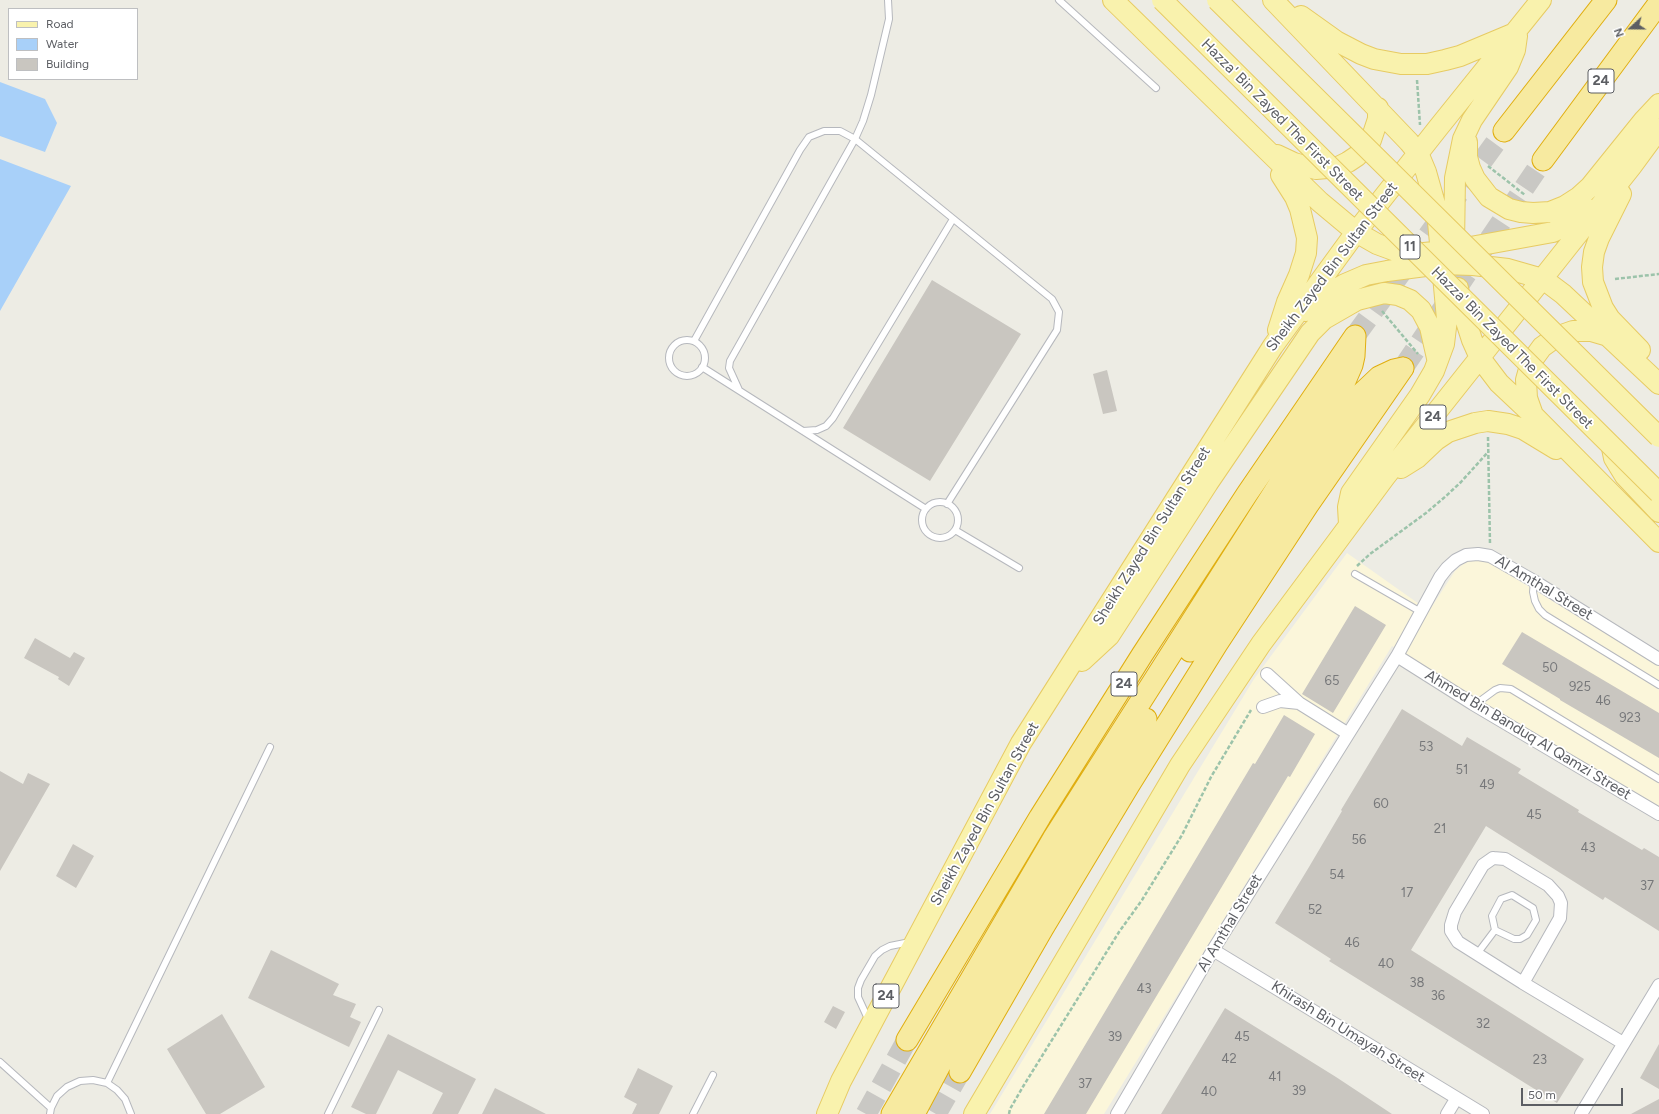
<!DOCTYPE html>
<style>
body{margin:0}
#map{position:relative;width:1659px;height:1114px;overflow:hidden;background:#edece4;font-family:Figtree,sans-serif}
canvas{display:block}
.legend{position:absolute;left:8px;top:8px;width:130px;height:72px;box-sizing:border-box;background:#fff;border:1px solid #bebfc1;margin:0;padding:5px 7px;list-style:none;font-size:12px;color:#5c5e63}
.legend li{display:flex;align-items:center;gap:8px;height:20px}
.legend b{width:20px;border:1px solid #bebfc1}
.north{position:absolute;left:1611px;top:8px;width:40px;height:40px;-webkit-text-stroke:3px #fff;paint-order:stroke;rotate:249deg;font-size:11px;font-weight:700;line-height:16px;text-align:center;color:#5c5e63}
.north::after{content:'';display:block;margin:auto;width:14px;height:18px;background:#5c5e63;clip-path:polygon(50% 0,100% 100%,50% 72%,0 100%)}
.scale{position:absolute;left:1521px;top:1088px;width:102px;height:18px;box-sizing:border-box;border:2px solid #5c5e63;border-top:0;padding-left:5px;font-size:12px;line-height:14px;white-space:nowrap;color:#5c5e63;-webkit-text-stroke:3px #fff;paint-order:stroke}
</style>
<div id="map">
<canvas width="1659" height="1114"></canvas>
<ul class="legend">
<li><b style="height:5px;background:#f9f2ad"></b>Road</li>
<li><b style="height:11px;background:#a8d0f9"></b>Water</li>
<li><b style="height:11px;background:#c9c6c0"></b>Building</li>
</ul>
<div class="north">N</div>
<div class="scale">50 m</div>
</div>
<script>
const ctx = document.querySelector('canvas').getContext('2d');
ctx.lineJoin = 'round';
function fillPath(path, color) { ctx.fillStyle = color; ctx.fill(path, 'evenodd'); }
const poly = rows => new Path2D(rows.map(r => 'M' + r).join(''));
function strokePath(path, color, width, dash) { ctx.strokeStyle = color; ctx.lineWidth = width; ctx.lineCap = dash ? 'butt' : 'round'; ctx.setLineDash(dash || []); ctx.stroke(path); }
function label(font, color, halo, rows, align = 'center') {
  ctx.font = font + ' Figtree,sans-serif'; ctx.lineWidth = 3.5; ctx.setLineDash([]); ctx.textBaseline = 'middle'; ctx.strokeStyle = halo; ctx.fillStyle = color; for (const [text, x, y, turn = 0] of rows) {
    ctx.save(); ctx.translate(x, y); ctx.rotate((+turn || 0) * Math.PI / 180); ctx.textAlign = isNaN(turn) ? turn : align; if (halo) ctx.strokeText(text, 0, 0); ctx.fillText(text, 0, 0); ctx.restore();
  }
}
const commercial = poly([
 [1347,553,1429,611,1455,571,1467,561,1477,559,1490,563,1659,666,1659,811,1528,733,1392,646,1104,1114,990,1114,1254,679]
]);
const water = poly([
 [0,82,45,99,57,123,45,152,0,136],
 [0,159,71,186,0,311]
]);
const building = poly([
 [932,280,1021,334,930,481,843,428],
 [1107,370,1117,411,1103,414,1093,374],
 [1355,606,1386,625,1333,713,1302,694],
 [1522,632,1659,713,1659,758,1560,700,1560,699,1502,664],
 [35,638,70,658,74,652,85,658,69,686,58,679,59,677,24,658],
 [1402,709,1462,746,1467,737,1521,769,1518,773,1579,810,1578,812,1642,850,1644,848,1659,857,1659,931,1605,897,1603,900,1486,826,1411,950,1584,1059,1557,1103,1329,961,1331,959,1275,923,1309,867,1342,811,1341,810],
 [1284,715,1315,734,1290,777,1288,776,1086,1114,1044,1114,1225,810,1253,763,1255,764],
 [0,771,23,784,28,773,50,784,0,871],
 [73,844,94,856,76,888,56,876],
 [271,950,339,984,333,995,356,1004,350,1017,361,1022,349,1047,248,998],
 [833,1006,845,1012,836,1029,824,1022],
 [1225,1008,1336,1077,1392,1114,1161,1114],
 [222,1014,265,1087,220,1114,206,1114,167,1049],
 [388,1034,476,1079,458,1114,432,1114,443,1093,398,1070,376,1114,366,1114,351,1107],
 [1659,1044,1659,1089,1640,1078],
 [638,1068,673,1086,659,1114,632,1114,637,1104,624,1097],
 [495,1088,546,1114,482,1114],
 [1659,1099,1659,1114,1631,1114]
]);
const trunkTunnel = poly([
 [1355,336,1504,131],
 [1403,368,1543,160],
 [866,1114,907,1040],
 [936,1114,960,1072]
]);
const path = poly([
 [1417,80,1420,125],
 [1488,166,1525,195],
 [1615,279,1659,274],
 [1382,311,1418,354],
 [1488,437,1490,544],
 [1357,566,1370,554,1426,513,1446,496,1461,482,1489,451],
 [1009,1114,1010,1109,1024,1085,1119,932,1142,900,1182,835,1211,777,1251,710]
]);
const service = poly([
 [1059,0,1156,88],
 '669 358a18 18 0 1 1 36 0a18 18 0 1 1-36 0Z',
 [694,341,800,150,809,137,824,131,840,131,855,139,1052,299,1059,312,1057,330,947,504],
 [702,367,926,509],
 [739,390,729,368,730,361,855,139,863,121,871,95,889,19,888,0],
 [803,431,817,430,826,426,833,418,953,219],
 '922 520a18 18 0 1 1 36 0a18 18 0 1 1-36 0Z',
 [955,530,1019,568],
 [1355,574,1421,612],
 [1534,581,1533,592,1535,601,1539,609,1545,615,1659,685],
 [1473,704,1480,701,1495,690,1500,688,1511,689,1659,779],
 [1477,954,1495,930,1492,916,1501,899,1512,895,1533,908,1536,920,1527,935,1520,939,1514,939,1495,930],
 [869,1021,858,997,858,988,861,980,875,956,882,950,890,946,910,942],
 [0,1062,51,1108],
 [107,1083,270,747],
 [50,1114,51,1108,57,1096,67,1087,80,1081,93,1080,107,1083,117,1090,125,1099,131,1114],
 [328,1114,379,1010],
 [693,1114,713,1075]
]);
const minor = poly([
 [1397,656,1473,704,1659,814],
 [1267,674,1299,703,1347,733],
 [1263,707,1280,701,1299,703],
 [1493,858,1505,859,1548,885,1558,896,1561,903,1560,918,1523,983,1458,942,1451,931,1451,925,1455,912,1483,865,1493,858],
 [1213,950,1483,1114],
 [1523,983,1623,1043],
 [1117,1114,1213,950,1397,656,1440,577,1447,568,1456,560,1466,555,1478,554,1490,556,1534,581,1659,659],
 [1447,1114,1456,1099],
 [1581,1114,1659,985]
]);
const primary = poly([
 [1113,0,1320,202,1356,232,1377,244,1396,251,1410,253,1424,253,1454,250,1553,232,1574,221,1588,209],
 [1273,0,1409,142,1418,153,1426,172,1437,211,1447,319,1444,344,1434,371,1420,395,1351,493,1348,507,1349,524],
 [1301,16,1336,41,1361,54,1374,59,1401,64,1427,64,1445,60,1460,56,1515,33],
 [1467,142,1467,157,1470,168,1475,179,1489,197,1509,209,1521,212,1533,213,1550,212,1565,206,1579,197,1590,187,1644,120,1659,104],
 [1277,155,1294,163,1316,169,1338,167,1348,162,1357,156,1371,140,1378,119,1378,108],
 [1621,194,1599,238,1594,252,1592,267,1593,282,1603,308,1610,319,1640,350],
 [1454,246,1455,178,1463,139,1472,120,1508,67,1515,50,1517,36],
 [1458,288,1462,309,1472,340,1480,358,1499,383,1533,415,1659,542],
 [1306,311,1326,295,1345,284,1366,275,1387,271,1441,264,1473,265,1508,269,1543,279,1563,294,1659,384],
 [1278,330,1287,302,1299,275,1306,253,1307,238,1300,209,1295,197,1281,175],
 [1533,415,1527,398,1526,380,1531,362,1542,347,1556,337,1573,331,1591,331,1608,336],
 [1612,448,1614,458,1625,476,1659,512],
 [1401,468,1417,458,1436,440,1448,432,1475,423,1488,421,1508,424,1523,429,1556,449],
 [1082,661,1109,636,1208,483,1310,333,1324,319,1357,300,1384,293,1398,295,1410,300,1421,310,1430,327,1437,358],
 [827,1114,841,1081,1021,743,1273,346,1356,232,1438,128,1541,0],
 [974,1114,1180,765,1261,644,1385,477,1631,167,1659,129]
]);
const trunk = poly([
 [1504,131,1606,0],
 [1543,160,1659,3],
 [1190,651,1286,503,1361,394,1379,377,1394,370,1403,368],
 [907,1040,1040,817,1142,655,1247,494,1355,336],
 [960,1072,1043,928,1129,785,1217,644,1308,505,1403,368],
 [892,1114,1053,839,1345,381,1352,365,1354,356,1355,336],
 [914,1114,939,1067,1146,719]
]);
const primaryBridge = poly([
 [1162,0,1659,493],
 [1217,0,1659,437]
]);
const numberNames = [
 ["50",1550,668],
 ["65",1332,681],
 ["925",1580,687],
 ["46",1603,701],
 ["923",1630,718],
 ["53",1426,747],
 ["51",1462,770],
 ["49",1487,785],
 ["60",1381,804],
 ["45",1534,815],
 ["21",1440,829],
 ["56",1359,840],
 ["43",1588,848],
 ["54",1337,875],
 ["37",1647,886],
 ["17",1407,893],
 ["52",1315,910],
 ["46",1352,943],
 ["40",1386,964],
 ["38",1417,983],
 ["43",1144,989],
 ["36",1438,996],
 ["32",1483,1024],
 ["39",1115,1037],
 ["45",1242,1037],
 ["42",1229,1059],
 ["23",1540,1060],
 ["41",1275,1077],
 ["37",1085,1084],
 ["39",1299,1091],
 ["40",1209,1092]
];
const shields = [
 [1601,81,26],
 [1410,247,20],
 [1433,417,26],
 [1124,684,26],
 [886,996,26]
];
const shieldNames = [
 ["24",1601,81],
 ["11",1410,247],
 ["24",1433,417],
 ["24",1124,684],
 ["24",886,996]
];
const streetNames = [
 ["Hazza' Bin Zayed The First Street",1282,120,45],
 ["Sheikh Zayed Bin Sultan Street",1332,267,-53],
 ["Hazza' Bin Zayed The First Street",1512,348,45],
 ["Sheikh Zayed Bin Sultan Street",1152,536,-58],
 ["Al Amthal Street",1544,588,31],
 ["Ahmed Bin Banduq Al Qamzi Street",1528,735,31],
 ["Sheikh Zayed Bin Sultan Street",985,814,-61],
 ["Al Amthal Street",1230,923,-59],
 ["Khirash Bin Umayah Street",1348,1032,32]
];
fillPath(commercial, '#fbf6da');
fillPath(water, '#a8d0f9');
fillPath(building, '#c9c6c0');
strokePath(trunkTunnel, '#c9c8c4', 21, [21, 10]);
strokePath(service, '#b6b8bd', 8);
strokePath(minor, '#b6b8bd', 14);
strokePath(primary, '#e7cb63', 22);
strokePath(trunk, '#e0ae10', 23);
strokePath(path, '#9cc3aa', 2.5, [4, 2]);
strokePath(service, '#fff', 6);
strokePath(minor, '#fff', 12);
strokePath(primary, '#f9f2ad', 20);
strokePath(trunk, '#f7eaa0', 21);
strokePath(primaryBridge, '#e7cb63', 22, []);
strokePath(primaryBridge, '#f9f2ad', 20);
label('13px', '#77787a', null, numberNames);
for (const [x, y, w] of shields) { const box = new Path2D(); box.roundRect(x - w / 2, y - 12, w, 24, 3); ctx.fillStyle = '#fff'; ctx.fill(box); strokePath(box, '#5c5e63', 1); }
label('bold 14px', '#5c5e63', null, shieldNames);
label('15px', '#5c5e63', '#fff', streetNames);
</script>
